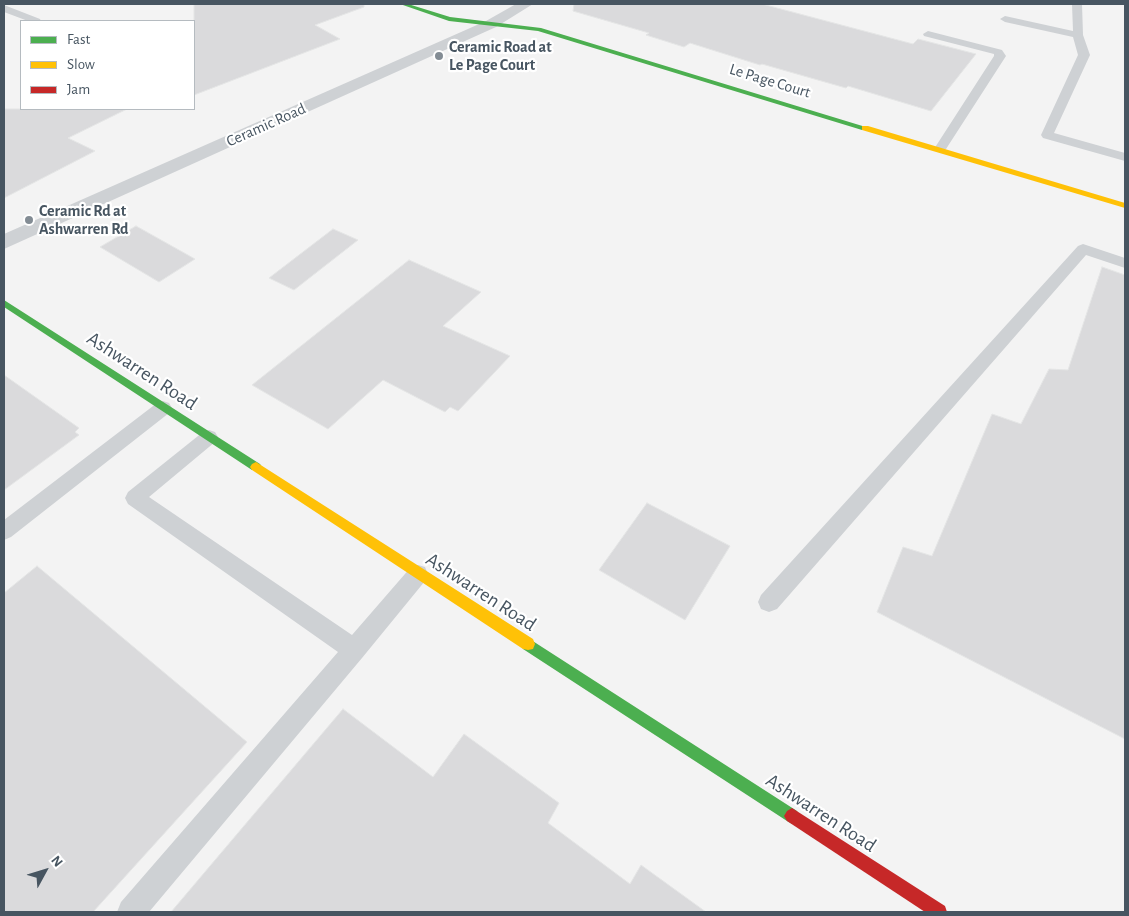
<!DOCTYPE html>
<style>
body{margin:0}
#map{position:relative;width:1129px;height:916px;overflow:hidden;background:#f3f3f3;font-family:"Alegreya Sans",sans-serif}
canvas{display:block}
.frame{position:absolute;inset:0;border:5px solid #475561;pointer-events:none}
.legend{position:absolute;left:20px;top:20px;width:175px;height:90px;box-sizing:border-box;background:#fff;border:1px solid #b5bbc0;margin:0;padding:6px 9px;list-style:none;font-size:15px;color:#475561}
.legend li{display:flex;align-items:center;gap:10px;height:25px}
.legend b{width:25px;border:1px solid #b5bbc0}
.north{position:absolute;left:20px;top:846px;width:50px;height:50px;-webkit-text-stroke:4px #fff;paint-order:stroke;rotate:51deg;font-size:14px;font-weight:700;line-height:20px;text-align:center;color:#475561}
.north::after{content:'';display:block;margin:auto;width:18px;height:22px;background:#475561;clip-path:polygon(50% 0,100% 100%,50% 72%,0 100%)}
</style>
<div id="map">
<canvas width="1129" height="916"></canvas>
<div class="frame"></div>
<ul class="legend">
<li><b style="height:6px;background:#4caf50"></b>Fast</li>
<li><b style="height:6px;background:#ffc107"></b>Slow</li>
<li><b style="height:6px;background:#c62828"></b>Jam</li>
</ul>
<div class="north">N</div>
</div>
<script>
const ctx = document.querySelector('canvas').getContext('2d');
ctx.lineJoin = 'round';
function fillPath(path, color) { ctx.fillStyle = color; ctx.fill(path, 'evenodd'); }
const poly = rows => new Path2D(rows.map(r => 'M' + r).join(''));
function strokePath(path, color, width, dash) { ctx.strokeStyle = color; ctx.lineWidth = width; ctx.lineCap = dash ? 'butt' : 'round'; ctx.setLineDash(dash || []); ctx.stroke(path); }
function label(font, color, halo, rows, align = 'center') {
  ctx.font = font + ' "Alegreya Sans",sans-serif'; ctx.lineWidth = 4.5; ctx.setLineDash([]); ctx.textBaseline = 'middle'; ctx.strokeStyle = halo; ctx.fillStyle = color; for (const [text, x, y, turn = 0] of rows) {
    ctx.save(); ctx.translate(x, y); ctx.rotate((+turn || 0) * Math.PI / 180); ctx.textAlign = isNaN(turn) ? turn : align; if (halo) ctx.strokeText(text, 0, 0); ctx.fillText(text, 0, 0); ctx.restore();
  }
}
const building = poly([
 [194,4,364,4,364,7,315,25,340,39,194,95,194,4],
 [574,4,762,4,913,44,918,39,976,54,931,111,848,86,846,88,762,64,760,65,690,43,684,47,646,35,649,33,573,11,574,4],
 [4,109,127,109,68,138,95,151,4,198,4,109],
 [136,226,195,259,159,282,100,247,136,226],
 [333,229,358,240,294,290,269,278,333,229],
 [409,260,481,292,443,326,510,356,458,411,450,407,445,412,383,380,328,429,252,385,409,260],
 [1102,267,1125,275,1125,739,877,612,903,547,932,556,992,414,1021,424,1049,369,1068,370,1102,267],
 [4,375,79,428,75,432,79,435,4,490,4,375],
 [647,503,730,546,685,620,599,570,647,503],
 [37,566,247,742,93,912,4,912,4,593,37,566],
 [343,709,433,777,464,734,559,803,548,823,630,884,641,865,706,912,171,912,343,709]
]);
const lane = poly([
 [1072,4,1082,4,1083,35,1090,55,1054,133,1125,153,1125,161,1043,138,1041,135,1078,55,1073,37,1005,22,1000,19,1005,16,1073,31,1072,4],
 [4,5,40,19,41,21,28,21,4,12,4,5],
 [928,31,1002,50,1006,56,946,149,940,153,934,149,994,56,994,54,924,36,923,34,928,31],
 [1083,244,1125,258,1125,268,1086,255,777,609,769,612,761,609,758,602,761,595,1078,246,1083,244],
 [163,401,169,403,172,408,169,413,11,537,4,540,4,520,157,403,163,401],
 [209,430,215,432,218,437,215,442,149,497,352,635,411,567,418,565,425,567,428,574,425,581,362,658,149,912,117,912,121,902,338,652,128,504,125,498,128,492,203,432,209,430]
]);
const street = poly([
 [516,4,533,4,496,27,4,249,4,234,486,21,516,4]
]);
const fast = poly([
 [400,4,408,4,450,17,541,28,869,128,862,130,538,31,449,21,400,4],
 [4,300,260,464,262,467,260,470,252,470,4,307,4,300],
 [528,638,797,811,800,816,797,821,792,824,787,821,523,649,521,644,523,639,528,638]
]);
const slow = poly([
 [862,126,868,126,1125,203,1125,208,862,130,862,126],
 [256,462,533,639,535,644,533,649,528,650,523,649,252,470,250,467,252,464,256,462]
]);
const jam = poly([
 [792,808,945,906,947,912,925,912,787,821,784,816,787,811,792,808]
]);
const markers = [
 [439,56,5,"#838c94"],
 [29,220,5,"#838c94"]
];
const farPoinames = [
 ["Ceramic Road at",449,47],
 ["Le Page Court",449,65],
 ["Ceramic Rd at",39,211],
 ["Ashwarren Rd",39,229]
];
const farStreetnames = [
 ["Le Page Court",770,81,17],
 ["Ceramic Road",266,125,-24]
];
const streetNames = [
 ["Ashwarren Road",142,371,33],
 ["Ashwarren Road",481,592,33],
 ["Ashwarren Road",821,813,33]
];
fillPath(building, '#dadadc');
strokePath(building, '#e4e5e5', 1);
fillPath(lane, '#ced1d4');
fillPath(street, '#ced1d4');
fillPath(fast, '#4caf50');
fillPath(slow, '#ffc107');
fillPath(jam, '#c62828');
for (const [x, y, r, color] of markers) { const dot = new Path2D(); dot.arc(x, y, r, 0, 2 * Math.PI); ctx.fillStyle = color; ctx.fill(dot); strokePath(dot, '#fff', 2); }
label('bold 16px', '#475561', '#fff', farPoinames, 'left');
label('16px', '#475561', '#fff', farStreetnames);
label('20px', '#475561', '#fff', streetNames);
</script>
